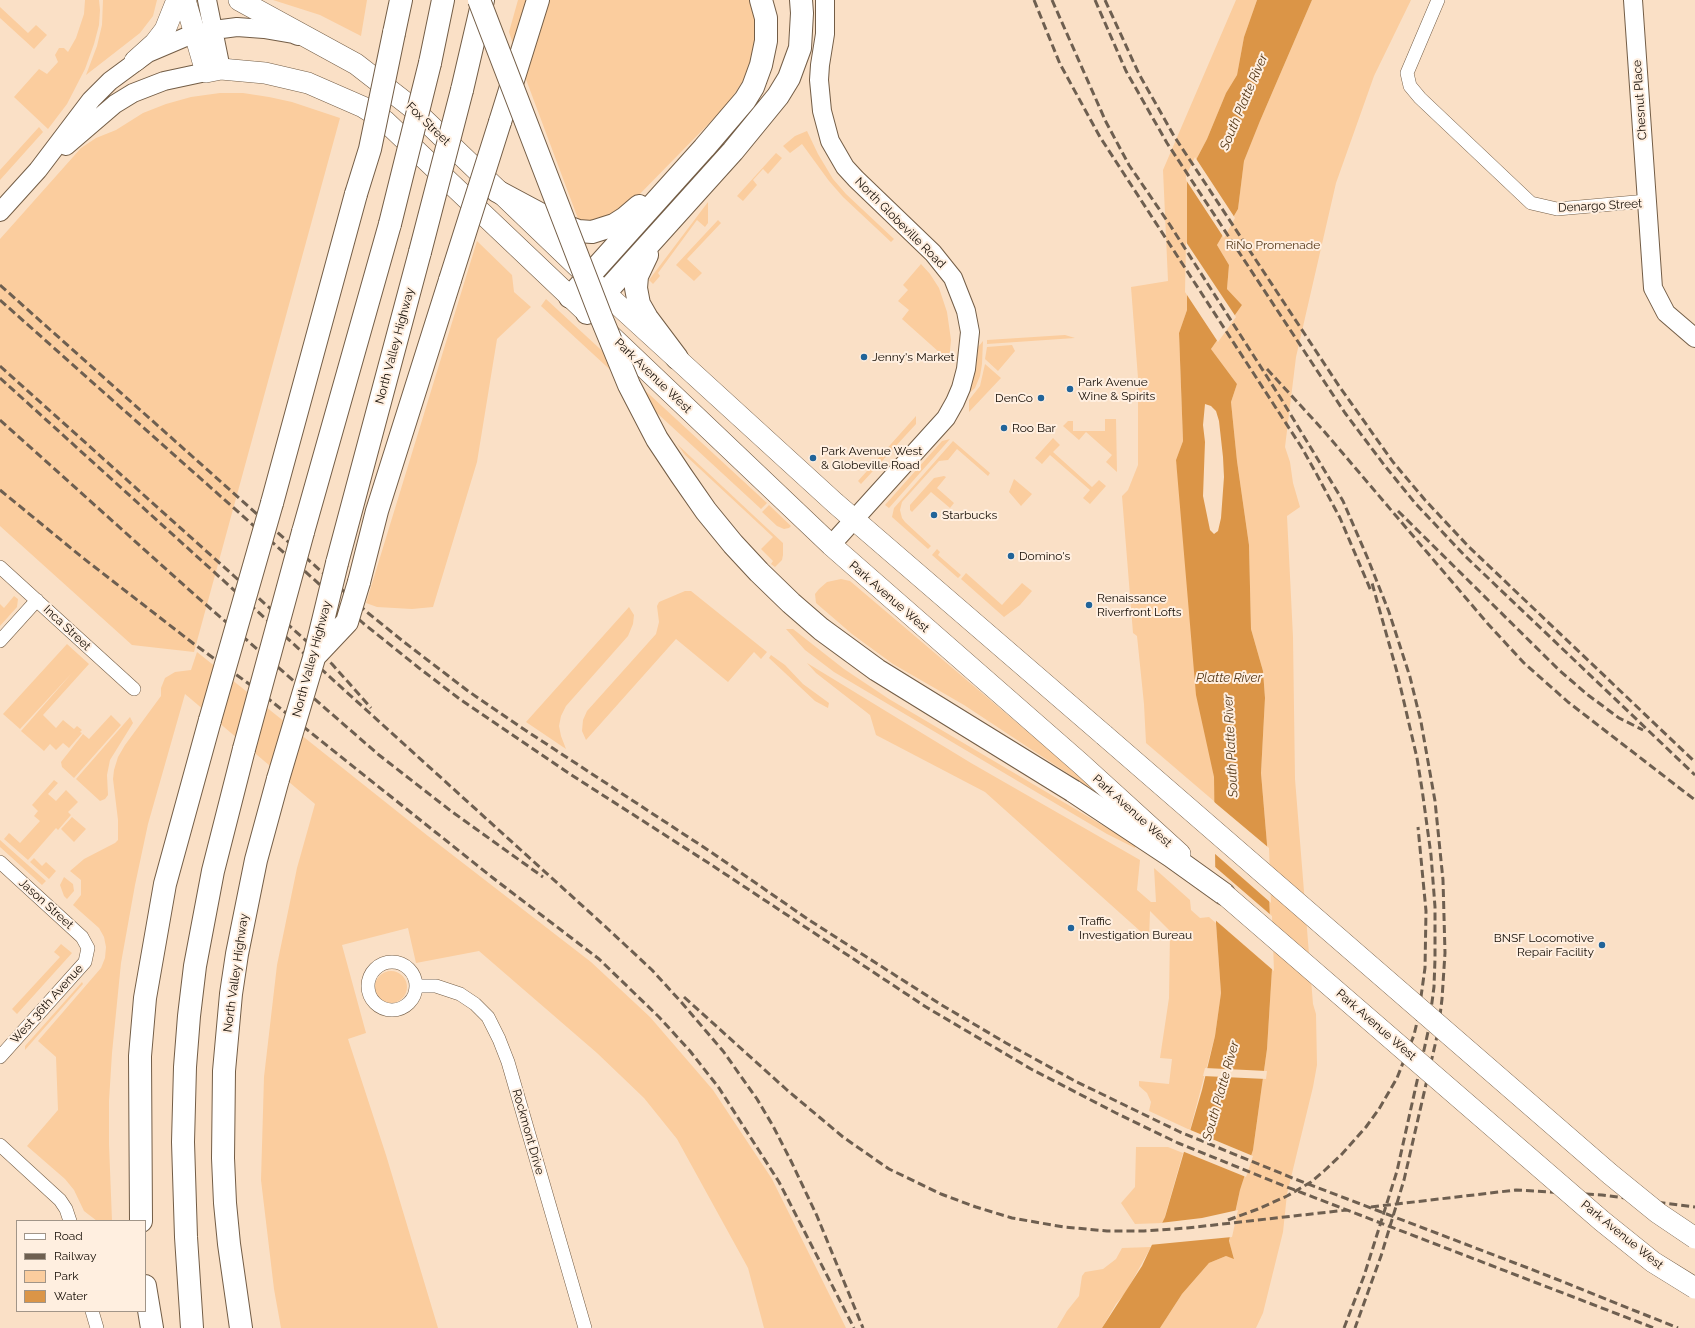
<!DOCTYPE html>
<style>
body{margin:0}
#map{position:relative;width:1695px;height:1328px;overflow:hidden;background:#fae0c6;font-family:Raleway,sans-serif}
canvas{display:block}
.legend{position:absolute;left:16px;top:1220px;width:130px;height:92px;box-sizing:border-box;background:#ffefe0;border:1px solid #a19588;margin:0;padding:5px 7px;list-style:none;font-size:12px;color:#150d05}
.legend li{display:flex;align-items:center;gap:8px;height:20px}
.legend b{width:20px;border:1px solid #a19588}
</style>
<div id="map">
<canvas width="1695" height="1328"></canvas>
<ul class="legend">
<li><b style="height:5px;background:#fff"></b>Road</li>
<li><b style="height:5px;background:#6e5f50"></b>Railway</li>
<li><b style="height:11px;background:#fbcd9e"></b>Park</li>
<li><b style="height:11px;background:#db9547"></b>Water</li>
</ul>
</div>
<script>
const ctx = document.querySelector('canvas').getContext('2d');
ctx.lineJoin = 'round';
function fillPath(path, color) { ctx.fillStyle = color; ctx.fill(path, 'evenodd'); }
const poly = rows => new Path2D(rows.map(r => 'M' + r).join(''));
function strokePath(path, color, width, dash) { ctx.strokeStyle = color; ctx.lineWidth = width; ctx.lineCap = dash ? 'butt' : 'round'; ctx.setLineDash(dash || []); ctx.stroke(path); }
function label(font, color, halo, rows, align = 'center') {
  ctx.font = font + ' Raleway,sans-serif'; ctx.lineWidth = 4; ctx.setLineDash([]); ctx.textBaseline = 'middle'; ctx.strokeStyle = halo; ctx.fillStyle = color; for (const [text, x, y, turn = 0] of rows) {
    ctx.save(); ctx.translate(x, y); ctx.rotate((+turn || 0) * Math.PI / 180); ctx.textAlign = isNaN(turn) ? turn : align; if (halo) ctx.strokeText(text, 0, 0); ctx.fillText(text, 0, 0); ctx.restore();
  }
}
const green = poly([
 [85,0,99,0,100,10,99,25,94,44,85,69,67,104,48,129,14,97,39,69,47,74,58,62,55,55,59,48,64,48,68,52,76,38,84,14],
 [103,0,157,0,153,16,140,33,86,75,97,46,102,25],
 [273,0,367,0,361,36,320,15],
 [518,0,526,0,513,44,509,32],
 [549,0,751,0,756,24,755,48,744,79,727,105,633,201,616,215,580,224,524,74],
 [1236,0,1257,0,1244,37,1237,75,1226,93,1207,139,1187,177,1187,310,1179,333,1183,441,1176,460,1214,777,1215,802,1146,743,1144,704,1137,636,1133,633,1122,496,1128,490,1138,465,1138,378,1131,287,1168,281,1163,170],
 [1312,0,1411,0,1374,76,1336,183,1296,357,1285,447,1290,462,1293,483,1300,507,1287,516,1293,637,1295,779,1313,1004,1316,1014,1317,1065,1313,1087,1287,1194,1283,1232,1263,1313,1256,1328,1160,1328,1182,1294,1209,1263,1226,1256,1234,1258,1229,1242,1240,1190,1253,1150,1267,1049,1272,969,1267,844,1261,773,1265,698,1263,671,1251,629,1249,545,1237,461,1231,402,1237,384,1211,349,1242,305,1227,289,1229,265,1217,245,1238,209,1244,161,1260,121],
 [0,7,28,33,36,25,47,35,34,49,0,18],
 [220,93,243,93,269,97,292,102,340,118,194,652,132,645,0,526,0,239,81,148,96,138,116,130,143,113,166,104,191,97],
 [39,127,43,132,0,180,0,170],
 [807,131,818,154,833,179,846,194,894,239,891,242,843,197,829,181,802,144,790,153,783,146,795,136],
 [776,153,782,158,768,174,763,169,753,180,757,185,743,201,737,196],
 [708,202,708,223,705,227,697,220,658,273,660,276,653,284,649,280],
 [718,220,721,223,687,259,702,273,694,281,676,265],
 [477,241,512,275,514,292,531,307,497,339,477,462,433,607,412,609,377,607,366,603],
 [921,264,930,274,939,288,947,312,951,340,949,361,902,319,909,310,898,301,908,290,903,285],
 [546,299,767,503,761,509,541,306],
 [1065,335,1075,338,987,344,987,340],
 [983,341,982,364,980,376,975,388,965,397,972,383,976,368,978,347],
 [1012,345,1015,351,998,371,985,359,987,347],
 [985,364,1001,378,969,412,969,400,980,386],
 [916,416,916,424,861,484,858,481],
 [1105,419,1116,419,1117,472,1106,462,1112,455,1086,432,1079,440,1063,426,1068,421,1073,421,1073,431,1105,431],
 [1053,438,1060,445,1053,452,1092,487,1099,480,1106,486,1090,504,1083,498,1090,490,1050,455,1042,464,1035,458],
 [950,439,889,508,885,505,942,441],
 [953,441,990,473,988,476,957,449,948,460,939,461,902,502,900,510,902,518,905,522,931,546,928,549,892,517,894,508],
 [677,444,783,543,783,555,782,560,775,567,771,564,773,561,761,549,773,537,685,455],
 [944,476,946,477,937,488,954,503,950,508,931,492,912,512,910,510,910,505,934,478],
 [1014,479,1032,494,1021,506,1009,492],
 [769,505,791,526,789,528,784,529,777,526,762,512],
 [937,549,940,552,938,555,961,575,958,578,932,555],
 [966,573,1002,605,1022,583,1032,591,1020,605,1004,617,961,579],
 [841,579,850,581,1108,800,964,705,893,664,852,634,816,603,815,594,819,589,827,582],
 [685,591,691,591,767,652,761,659,754,652,728,682,676,639,586,740,582,731,583,720,587,711,656,634,659,622,657,606,659,602],
 [14,596,18,599,17,607,0,626,0,604,4,608],
 [629,607,634,615,633,624,628,636,566,706,561,716,559,726,561,736,566,749,526,722],
 [786,629,793,629,844,669,889,699,1136,845,1135,848,1107,834,834,672,805,650],
 [67,644,89,664,43,715,56,728,63,720,74,729,77,726,82,730,80,732,82,733,69,748,63,743,56,750,50,744,44,751,21,731,72,673,20,729,3,714],
 [197,652,428,836,591,962,650,1017,713,1090,772,1179,846,1328,764,1328,748,1268,677,1139,644,1098,597,1053,479,951,416,963,408,928,342,945,366,1033,348,1039,386,1155,438,1328,281,1328,274,1289,261,1180,264,1077,277,965,297,868,315,804,185,694,148,824,135,885,121,963,112,1053,109,1101,109,1144,112,1221,97,1221,84,1211,74,1190,65,1179,27,1146,58,1110,56,1057,38,1041,101,968,105,958,106,947,104,937,99,928,73,905,81,895,81,880,70,871,84,859,115,843,118,840,118,820,113,779,114,770,118,757,125,745,161,696,161,688,165,678,175,672,191,670],
 [771,655,785,665,803,684,829,703,828,708,815,701,769,658],
 [807,663,971,763,1140,860,1137,890,1151,902,1156,902,1154,868,1190,900,1191,910,1200,918,1209,917,1216,923,1221,993,1215,1036,1190,1130,1149,1111,1151,1102,1147,1093,1139,1086,1139,1081,1169,1084,1172,1059,1160,1058,1169,998,1170,931,1150,911,1149,939,985,792,876,735,870,715,816,673],
 [111,715,121,725,74,778,62,767,61,762,83,734,89,739],
 [130,717,133,723,110,760,107,775,108,795,105,799,100,801,76,779],
 [54,780,58,783,48,794,56,801,66,790,78,802,68,812,71,815,58,830,56,828,28,860,4,839,9,833,20,843,40,821,34,816,38,811,32,805],
 [72,817,86,829,74,842,61,829],
 [0,840,46,881,42,885,0,847],
 [34,858,42,866,46,862,56,871,49,879,30,862],
 [64,877,73,884,74,891,67,899,64,896,60,885],
 [61,944,72,953,17,1014,12,1009,60,957,54,952],
 '375 987a16 16 0 1 1 32 0a16 16 0 1 1-32 0Z',
 [82,982,83,984,25,1050,25,1046],
 [1136,1147,1168,1147,1183,1153,1163,1223,1135,1224,1121,1203,1135,1187],
 [1151,1247,1126,1292,1116,1304,1102,1328,1057,1328,1067,1311,1079,1296,1082,1276,1085,1272,1103,1269,1116,1259,1122,1248]
]);
const water = poly([
 [1257,0,1312,0,1260,121,1244,161,1238,209,1217,245,1229,265,1227,289,1242,305,1211,349,1237,384,1231,402,1237,461,1249,545,1251,629,1263,671,1265,698,1261,773,1267,844,1272,969,1267,1049,1253,1150,1240,1190,1229,1241,1234,1259,1226,1256,1209,1263,1182,1294,1160,1328,1102,1328,1142,1266,1165,1217,1202,1090,1215,1036,1221,993,1216,923,1214,777,1196,695,1176,460,1183,441,1179,333,1187,310,1187,177,1207,139,1226,93,1237,75,1244,37],
 [1205,404,1211,406,1216,411,1219,421,1223,457,1224,477,1221,518,1218,531,1214,534,1210,530,1203,496,1205,442,1203,425]
]);
const pier = poly([
 [1195,157,1235,218,1224,238,1186,180,1186,176],
 [1186,242,1236,317,1218,342,1185,292],
 [1213,801,1269,848,1271,903,1214,853],
 [1214,866,1272,916,1274,971,1214,919],
 [1205,1068,1267,1071,1266,1079,1203,1076],
 [1188,1129,1253,1156,1246,1177,1182,1151],
 [1238,1210,1232,1237,1149,1245,1160,1223,1202,1218]
]);
const street = poly([
 [1438,0,1407,73,1410,86,1420,98,1531,203,1557,209,1647,201],
 [0,567,134,689],
 [0,641,37,600],
 [0,862,82,937,88,948,85,962,0,1057],
 '368 986a24 24 0 1 1 48 0a24 24 0 1 1-48 0Z',
 [416,986,436,986,460,994,475,1004,488,1017,499,1039,508,1062,585,1328],
 [0,1145,60,1200,66,1209,70,1221],
 [92,1311,97,1328]
]);
const secondary = poly([
 [207,0,221,69],
 [825,0,825,34,820,65,819,80,822,111,830,141,845,167,856,179,933,253,953,278,966,311,970,332,966,369,961,388,955,402,946,418,831,545],
 [1633,0,1653,288,1666,313,1695,338],
 [66,146,115,104,133,93,164,81,206,72],
 [0,212,38,170,91,100,110,81,148,53,188,36,214,30,237,27,264,29,293,34,298,36]
]);
const primary = poly([
 [185,0,206,72,221,69,265,73,308,83,363,107,385,121,583,309],
 [239,0,356,64,410,106,605,293,835,503,1104,735],
 [135,61,155,43,165,30,177,0],
 [607,332,831,545,1080,763,1180,854]
]);
const highway = poly([
 [394,33,401,0],
 [430,63,443,0],
 [462,90,483,0],
 [500,122,538,0],
 [497,191,555,222,578,231,592,232,614,225,625,218,639,206],
 [647,255,637,276,636,288,639,304,647,318,677,358],
 [570,297,704,148,745,100,753,87,761,65,766,41,766,18,761,0],
 [587,313,733,151,778,96,789,78,800,48,802,13,801,0],
 [272,503,356,194],
 [303,532,390,224],
 [337,563,420,252],
 [359,582,377,511,450,280],
 [1073,791,1171,856,1224,894],
 [141,1221,140,1056,145,998,165,884,210,720],
 [145,1286,152,1328],
 [192,1328,186,1237,183,1142,185,1067,189,1016,195,966,213,871,244,749],
 [241,1328,229,1244,225,1203,223,1158,224,1071,231,994,237,954,256,860,278,779]
]);
const rail = poly([
 [1034,0,1060,64,1100,137,1302,448,1316,473,1340,518,1371,591],
 [1052,0,1106,122,1129,165,1170,225,1280,397,1343,501,1368,559,1389,612,1410,677,1421,722,1435,801,1443,880,1445,953,1442,999,1438,1032,1404,1180,1381,1256,1355,1328],
 [1095,0,1126,71,1167,143,1345,413,1385,466,1415,503,1465,556,1695,775],
 [1105,0,1139,74,1174,136,1339,386,1393,462,1425,500,1469,547,1695,762],
 [0,285,368,613,404,642,468,691,522,728,711,852,809,920,940,1004,1006,1043,1075,1081,1180,1132,1295,1179,1541,1273,1678,1328],
 [0,300,363,623,419,668,461,700,570,774,710,864,926,1007,1031,1069,1116,1113,1178,1143,1287,1187,1654,1328],
 [0,366,332,664,371,708],
 [1267,369,1323,430,1488,624,1524,663,1568,702,1695,800],
 [0,378,608,929,652,970,682,1003,723,1051,757,1099,773,1126,791,1161,817,1216,863,1328],
 [0,420,196,596,379,755,451,811,543,877],
 [0,490,83,558,194,644,256,689,493,878,599,959,659,1017,690,1051,719,1088,779,1182,854,1328],
 [1398,511,1560,671,1588,695,1619,718,1643,730],
 [684,997,787,1090,843,1137,889,1169,941,1194,976,1207,1012,1218,1064,1227,1107,1231,1144,1231,1187,1228,1347,1210],
 [1371,1207,1516,1190,1602,1195,1695,1207],
 [1228,1220,1258,1209,1287,1196,1311,1182,1324,1171,1341,1155,1366,1127,1379,1109,1397,1078,1414,1035,1418,1018,1425,968,1426,911,1418,827],
 [1344,1328,1364,1276,1397,1171,1428,1032,1434,987,1435,959,1435,907,1431,855,1422,789,1417,758,1397,672,1372,583]
]);
const primaryBridge = poly([
 [1104,735,1610,1174,1658,1213,1695,1238],
 [1224,894,1602,1221,1653,1262,1695,1288]
]);
const highwayBridge = poly([
 [479,0,601,317,629,385,657,439,681,475,706,511,733,544,759,572,791,603,821,629,877,670,1073,791],
 [356,194,370,149,394,33],
 [390,224,430,63],
 [420,252,462,90],
 [450,280,500,122],
 [314,657,347,622,359,582],
 [210,720,272,503],
 [244,749,303,532],
 [278,779,314,658,337,563]
]);
const markers = [
 [864,357,4,"#216499"],
 [1070,389,4,"#216499"],
 [1041,398,4,"#216499"],
 [1004,428,4,"#216499"],
 [813,458,4,"#216499"],
 [934,515,4,"#216499"],
 [1011,556,4,"#216499"],
 [1089,605,4,"#216499"],
 [1071,928,4,"#216499"],
 [1602,945,4,"#216499"]
];
const streetNames = [
 ["Chesnut Place",1640,100,-94],
 ["Fox Street",428,124,44],
 ["Denargo Street",1600,206,-3],
 ["North Globeville Road",900,223,45],
 ["North Valley Highway",395,346,-75],
 ["Park Avenue West",653,376,44],
 ["Park Avenue West",889,597,41],
 ["Inca Street",67,628,43],
 ["North Valley Highway",312,659,-75],
 ["Park Avenue West",1132,811,42],
 ["Jason Street",46,904,42],
 ["North Valley Highway",236,973,-82],
 ["West 36th Avenue",47,1004,-48],
 ["Park Avenue West",1376,1025,41],
 ["Rockmont Drive",528,1132,74],
 ["Park Avenue West",1622,1235,39]
];
const parkNames = [
 ["RiNo Promenade",1273,245]
];
const poiNames = [
 ["Jenny's Market",872,357],
 ["Park Avenue",1078,382],
 ["Wine & Spirits",1078,396],
 ["DenCo",1033,398,"right"],
 ["Roo Bar",1012,428],
 ["Park Avenue West",821,451],
 ["& Globeville Road",821,465],
 ["Starbucks",942,515],
 ["Domino's",1019,556],
 ["Renaissance",1097,598],
 ["Riverfront Lofts",1097,612],
 ["Traffic",1079,921],
 ["Investigation Bureau",1079,935],
 ["BNSF Locomotive",1594,938,"right"],
 ["Repair Facility",1594,952,"right"]
];
const waterNames = [
 ["South Platte River",1244,102,-67],
 ["Platte River",1229,678],
 ["South Platte River",1231,746,-93],
 ["South Platte River",1221,1091,-74]
];
fillPath(green, '#fbcd9e');
fillPath(water, '#db9547');
fillPath(pier, '#fae0c6');
strokePath(street, '#735d46', 14);
strokePath(secondary, '#735d46', 20);
strokePath(primary, '#735d46', 22);
strokePath(highway, '#735d46', 24);
strokePath(street, '#fff', 13);
strokePath(secondary, '#fff', 18);
strokePath(primary, '#fff', 21);
strokePath(highway, '#fff', 22);
strokePath(rail, '#6e5f50', 3, [8, 4]);
strokePath(primaryBridge, '#735d46', 22, []);
strokePath(highwayBridge, '#735d46', 24, []);
strokePath(primaryBridge, '#fff', 21);
strokePath(highwayBridge, '#fff', 22);
for (const [x, y, r, color] of markers) { const dot = new Path2D(); dot.arc(x, y, r, 0, 2 * Math.PI); ctx.fillStyle = color; ctx.fill(dot); strokePath(dot, '#ffefe0', 1.5); }
label('12px', '#150d05', '#ffefe0', streetNames);
label('12px', '#533616', '#ffefe0', parkNames);
label('12px', '#150d05', '#ffefe0', poiNames, 'left');
label('italic 13px', '#553817', '#ffefe0', waterNames);
</script>
